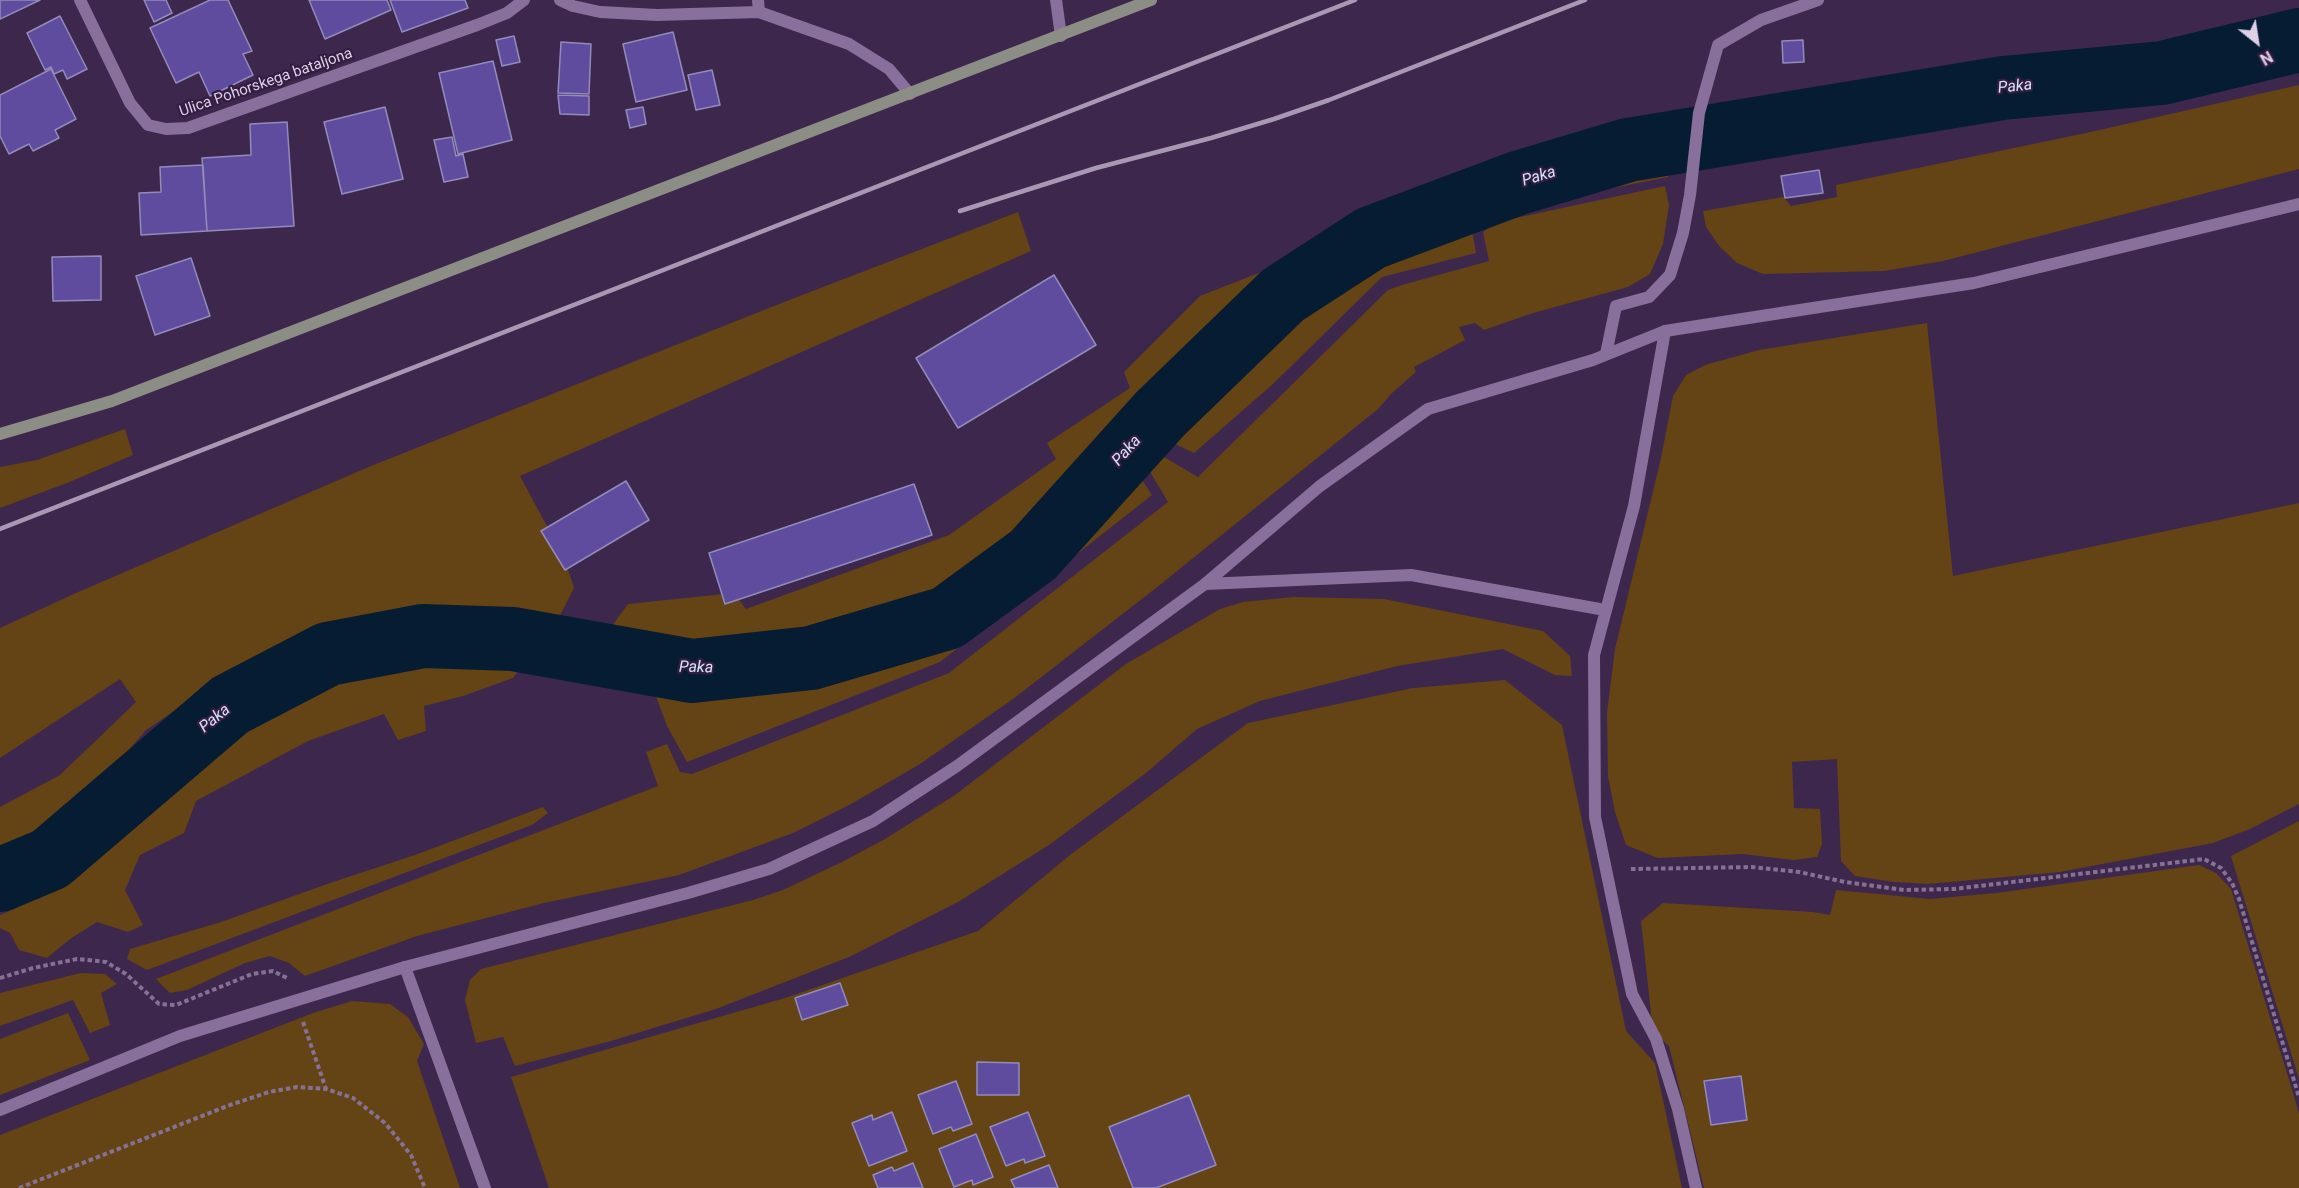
<!DOCTYPE html>
<style>
body{margin:0}
#map{position:relative;width:2299px;height:1188px;overflow:hidden;background:#3e274d;font-family:Roboto,sans-serif}
canvas{display:block}
.north{position:absolute;left:2227px;top:12px;width:60px;height:60px;-webkit-text-stroke:4px #341d42;paint-order:stroke;rotate:150deg;font-size:16px;font-weight:700;line-height:24px;text-align:center;color:#ddd0e7}
.north::after{content:'';display:block;margin:auto;width:21px;height:27px;background:#ddd0e7;clip-path:polygon(50% 0,100% 100%,50% 72%,0 100%)}
</style>
<div id="map">
<canvas width="2299" height="1188"></canvas>
<div class="north">N</div>
</div>
<script>
const ctx = document.querySelector('canvas').getContext('2d');
ctx.lineJoin = 'round';
function fillPath(path, color) { ctx.fillStyle = color; ctx.fill(path, 'evenodd'); }
const poly = rows => new Path2D(rows.map(r => 'M' + r).join(''));
function strokePath(path, color, width, dash) { ctx.strokeStyle = color; ctx.lineWidth = width; ctx.lineCap = dash ? 'butt' : 'round'; ctx.setLineDash(dash || []); ctx.stroke(path); }
function label(font, color, halo, rows, align = 'center') {
  ctx.font = font + ' Roboto,sans-serif'; ctx.lineWidth = 4.5; ctx.setLineDash([]); ctx.textBaseline = 'middle'; ctx.strokeStyle = halo; ctx.fillStyle = color; for (const [text, x, y, turn = 0] of rows) {
    ctx.save(); ctx.translate(x, y); ctx.rotate((+turn || 0) * Math.PI / 180); ctx.textAlign = isNaN(turn) ? turn : align; if (halo) ctx.strokeText(text, 0, 0); ctx.fillText(text, 0, 0); ctx.restore();
  }
}
const green = poly([
 [2299,85,2299,169,1943,261,1884,271,1763,274,1737,263,1720,247,1706,227,1703,211,1783,197,1791,206,1837,197,1836,185,2086,133],
 [1671,158,1668,177,1488,213,1470,219,1476,253,1382,277,1273,384,1194,453,1165,439,1208,386,1321,285,1389,246,1561,181,1614,164],
 [1665,186,1669,205,1663,244,1650,274,1628,287,1533,313,1484,330,1475,323,1459,327,1465,340,1414,367,1416,372,1392,393,1378,409,1156,588,1013,699,920,764,851,804,793,833,679,875,544,903,417,936,305,976,289,963,270,956,245,963,187,990,170,993,156,979,658,786,646,752,667,744,680,772,692,774,949,673,1168,502,1149,470,1164,457,1198,477,1388,290,1402,285,1489,261,1483,232,1497,222],
 [1018,212,1031,251,520,476,564,558,574,588,556,623,405,613,339,626,220,680,146,730,106,776,32,835,0,856,0,807,60,775,136,702,120,679,0,758,0,628,76,593,371,466,779,304],
 [1292,260,1289,265,1194,356,1048,517,990,561,927,596,821,634,755,647,674,650,606,634,628,604,734,593,746,609,949,535,1056,459,1047,443,1130,388,1124,372,1200,296],
 [1927,323,1953,576,2299,503,2299,804,2250,829,2213,843,2060,872,1928,884,1894,882,1855,876,1841,861,1837,759,1792,762,1794,808,1820,809,1822,844,1817,857,1794,860,1742,854,1658,858,1626,845,1615,812,1608,776,1607,713,1615,649,1661,458,1673,396,1686,375,1705,365,1759,350],
 [125,429,133,455,67,483,0,508,0,467,37,460],
 [1132,465,1152,495,940,662,687,762,667,726,651,683,682,690,812,677,911,649,944,632,1023,586,1053,561],
 [1293,597,1384,599,1543,631,1570,656,1572,676,1555,675,1503,649,1397,666,1260,701,1197,729,1146,773,1049,845,958,902,849,957,716,1009,611,1041,515,1066,503,1037,476,1043,465,1000,470,980,481,969,753,900,783,890,842,862,885,839,955,795,1126,664,1220,609,1243,602],
 [438,653,529,657,513,678,463,696,424,706,426,731,398,740,384,714,308,741,196,801,184,833,140,855,125,890,143,925,128,932,97,922,70,939,47,958,19,950,10,933,0,928,0,915,14,909,60,882,143,817,208,744,259,707,332,670,392,658],
 [1505,680,1562,725,1626,1031,1655,1063,1682,1188,549,1188,511,1077,785,998,978,931,1070,855,1248,723,1413,688],
 [543,807,548,813,532,825,147,970,127,959,130,949,221,922,330,883,415,855],
 [2299,821,2299,1079,2231,856],
 [2199,865,2216,873,2231,889,2299,1113,2299,1188,1704,1188,1669,1046,1653,1032,1641,921,1663,903,1813,912,1830,915,1836,890,1930,899,1996,893],
 [81,973,105,974,117,984,101,993,110,1025,90,1033,73,1000,0,1026,0,993],
 [352,1001,390,1004,408,1017,424,1044,417,1061,460,1188,0,1188,0,1135,313,1013],
 [68,1013,90,1060,0,1095,0,1039]
]);
const river = poly([
 [0,880,50,859,230,705,328,654,423,636,513,639,692,671,811,658,947,618,1033,555,1160,414,1283,295,1371,238,1518,183,1628,150,2003,88,2162,73,2299,40]
]);
const building = poly([
 [0,0,40,0,0,19,0,0],
 [144,0,166,0,172,13,154,22,144,0],
 [210,0,228,0,252,51,243,54,253,75,210,96,199,72,176,83,150,28,210,0],
 [309,0,387,0,391,10,325,39,309,0],
 [390,0,465,0,468,8,402,32,390,0],
 [60,16,87,69,67,79,63,70,54,74,51,67,45,70,27,33,60,16],
 [673,32,687,90,636,102,623,44,673,32],
 [514,36,520,62,502,66,496,40,514,36],
 [1803,40,1804,62,1783,63,1782,41,1803,40],
 [561,42,591,44,589,94,558,93,561,42],
 [493,61,512,140,458,154,439,73,493,61],
 [51,69,76,119,55,130,59,138,33,151,29,144,9,154,0,136,0,95,51,69],
 [712,70,720,105,696,110,688,75,712,70],
 [558,95,589,96,589,115,560,114,558,95],
 [385,107,403,179,342,194,324,122,385,107],
 [643,107,646,124,630,128,626,110,643,107],
 [287,122,294,226,207,231,202,158,251,155,250,124,287,122],
 [452,137,456,156,463,154,468,177,444,182,434,140,452,137],
 [203,165,207,231,141,235,139,193,161,192,160,167,203,165],
 [1819,170,1823,193,1785,198,1781,176,1819,170],
 [101,256,101,300,53,301,52,257,101,256],
 [191,258,210,316,155,335,136,276,191,258],
 [1054,275,1096,345,958,428,916,358,1054,275],
 [626,481,649,520,565,570,541,531,626,481],
 [914,484,932,535,725,604,709,553,914,484],
 [840,983,848,1005,802,1020,795,998,840,983],
 [977,1062,1019,1063,1019,1095,977,1095,977,1062],
 [1741,1076,1747,1120,1711,1125,1704,1081,1741,1076],
 [956,1081,972,1124,953,1131,951,1127,933,1134,918,1095,956,1081],
 [1189,1095,1216,1165,1156,1188,1133,1188,1109,1127,1189,1095],
 [892,1112,907,1151,869,1166,852,1123,872,1115,873,1120,892,1112],
 [1028,1112,1045,1156,1025,1163,1024,1159,1006,1166,990,1127,1028,1112],
 [976,1134,993,1177,973,1185,972,1180,954,1187,939,1149,976,1134],
 [913,1163,923,1188,878,1188,873,1175,892,1167,894,1171,913,1163],
 [1049,1165,1058,1188,1015,1188,1011,1180,1049,1165]
]);
const path = poly([
 [1631,869,1752,867,1799,872,1845,882,1904,890,1954,889,2204,859,2221,868,2232,883,2239,899,2299,1097],
 [0,978,33,968,77,959,106,962,126,974,159,1004,176,1005,252,974,273,971,287,978],
 [303,1022,326,1089],
 [19,1188,230,1105,269,1092,297,1087,326,1089,353,1098,385,1123,411,1155,425,1188]
]);
const service = poly([
 [1665,331,1634,506,1594,655,1595,817,1632,994,1656,1039,1678,1109,1696,1188],
 [1606,354,1616,306,1649,297,1670,275,1683,233,1690,195,1699,113,1718,45,1761,20,1818,0],
 [1205,584,1411,575,1605,610],
 [405,967,485,1188]
]);
const minor = poly([
 [80,0,130,103,148,125,166,129,188,128,477,25,507,13,524,0],
 [560,0,573,6,600,12,657,15,759,12,849,44,889,69,910,94],
 [758,0,759,12],
 [1056,0,1061,36]
]);
const tertiary = poly([
 [0,1110,180,1036,405,967,688,893,769,869,873,821,957,766,1205,584,1320,486,1428,409,1593,360,1665,331,1974,283,2299,204]
]);
const secondary = poly([
 [0,434,112,401,1151,0]
]);
const rail = poly([
 [960,211,1096,168,1211,138,1274,119,1329,100,1585,0],
 [0,529,1355,0]
]);
const streetNames = [
 ["Ulica Pohorskega bataljona",266,83,-19]
];
const waterNames = [
 ["Paka",2015,87,-6],
 ["Paka",1539,177,-17],
 ["Paka",1127,451,-48],
 ["Paka",696,668,1],
 ["Paka",215,719,-39]
];
fillPath(green, '#644315');
strokePath(river, '#061c32', 64);
fillPath(building, '#5f4c9f');
strokePath(building, '#928bbb', 1.5);
strokePath(path, '#857292', 4, [4.5, 3]);
strokePath(service, '#896f9b', 12);
strokePath(minor, '#896f9b', 12);
strokePath(tertiary, '#896f9b', 12);
strokePath(secondary, '#8c8d85', 12);
strokePath(rail, '#a998b4', 4.5);
label('15px', '#ddd0e7', '#341d42', streetNames);
label('italic 16px', '#d3e4f7', '#341d42', waterNames);
</script>
